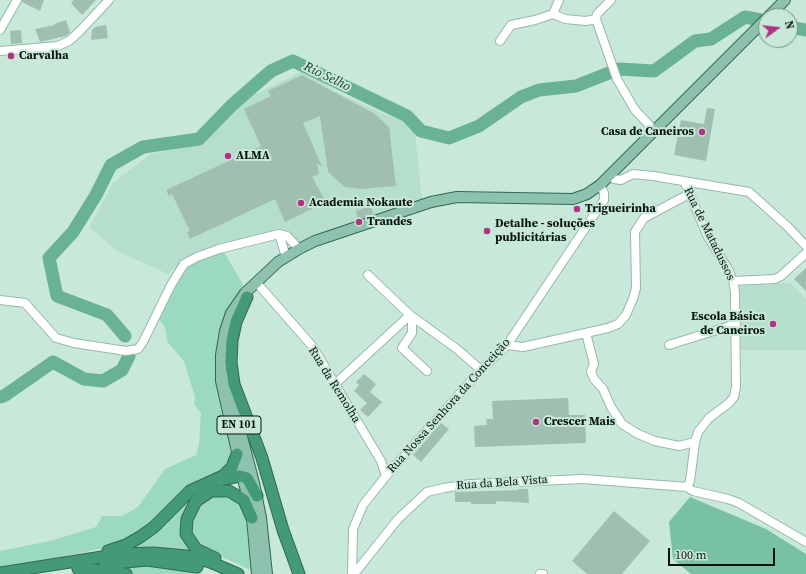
<!DOCTYPE html>
<meta charset="utf-8">
<style>
body{margin:0}
#map{position:relative;width:806px;height:574px;overflow:hidden;background:#c8e8d9;font-family:"Source Serif 4",serif}
canvas{display:block}
.north{position:absolute;left:758px;top:8px;width:40px;height:40px;box-sizing:border-box;background:#c8e8d9;border:1px solid #7b9388;border-radius:50%;rotate:75deg;font-size:11px;font-weight:700;line-height:16px;text-align:center;color:#08140f}
.north::after{content:'';display:block;margin:auto;width:14px;height:18px;background:#b13383;clip-path:polygon(50% 0,100% 100%,50% 72%,0 100%)}
.scale{position:absolute;left:668px;top:548px;width:107px;height:18px;box-sizing:border-box;border:2px solid #08140f;border-top:0;padding-left:5px;font-size:12px;line-height:14px;white-space:nowrap;color:#08140f;-webkit-text-stroke:3px #c8e8d9;paint-order:stroke}
</style>
<div id="map">
<canvas width="806" height="574"></canvas>
<div class="north">N</div>
<div class="scale">100 m</div>
</div>
<script>
const ctx = document.querySelector('canvas').getContext('2d');
ctx.lineJoin = 'round';
function fillPath(path, color) { ctx.fillStyle = color; ctx.fill(path, 'evenodd'); }
const poly = rows => new Path2D(rows.map(r => 'M' + r).join(''));
function strokePath(path, color, width, dash) { ctx.strokeStyle = color; ctx.lineWidth = width; ctx.lineCap = dash ? 'butt' : 'round'; ctx.setLineDash(dash || []); ctx.stroke(path); }
function label(font, color, halo, rows, align = 'center') {
  ctx.font = font + ' "Source Serif 4",serif'; ctx.lineWidth = 4; ctx.setLineDash([]); ctx.textBaseline = 'middle'; ctx.strokeStyle = halo; ctx.fillStyle = color; for (const [text, x, y, turn = 0] of rows) {
    ctx.save(); ctx.translate(x, y); ctx.rotate((+turn || 0) * Math.PI / 180); ctx.textAlign = isNaN(turn) ? turn : align; if (halo) ctx.strokeText(text, 0, 0); ctx.fillText(text, 0, 0); ctx.restore();
  }
}
const built = poly([
 [303,71,314,76,334,91,386,115,400,119,415,133,421,193,425,203,302,246,299,241,294,241,287,236,222,249,198,251,187,256,168,274,117,251,89,227,113,183,151,154,201,144,239,106,252,96],
 [791,283,806,299,806,350,741,350,740,286]
]);
const green = poly([
 [224,252,245,288,220,337,230,439,230,457,220,473,142,531,124,542,100,549,0,569,0,551,50,541,96,527,102,516,122,516,138,507,165,469,196,455,199,444,201,413,194,404,195,397,184,361,168,343,165,327,158,318,175,282,186,266,198,259],
 [205,489,189,502,183,516,194,552,127,549,184,501],
 [221,494,238,499,247,515,253,571,202,548,192,536,191,522,198,506,207,498],
 [146,566,163,567,202,574,133,574,120,567]
]);
const forest = poly([
 [690,497,766,529,806,554,806,574,691,574,673,559,669,522]
]);
const river = poly([
 [790,27,806,30],
 [125,336,107,315,57,296,49,258,73,232,96,195,111,165,143,147,199,139,232,105,271,71,293,61,407,116,421,131,449,138,479,126,521,97,539,90,576,86,619,69,654,71,695,41,711,39,745,17,766,21],
 [0,397,4,396,53,362,84,379,103,381,122,370,129,356]
]);
const building = poly([
 [22,0,44,0,40,11,22,2],
 [74,0,96,0,82,15,71,3],
 [66,20,70,32,66,36,40,42,35,29,55,25,54,24],
 [106,25,108,38,91,40,92,30,95,27],
 [21,30,22,43,11,44,10,31],
 [302,75,375,114,389,127,396,186,362,189,345,187,328,172,320,116,303,123,322,167,317,163,319,174,312,177,326,202,285,222,275,199,190,239,187,232,190,231,172,194,169,196,166,190,261,146,244,109,271,96,268,91],
 [707,108,715,109,706,161,674,155,681,120,704,124],
 [371,206,373,214,358,220,356,211],
 [806,268,806,291,794,279],
 [364,374,376,384,370,392,382,402,368,417,360,410,367,403,354,391,359,385,356,382],
 [568,398,569,415,585,415,586,443,475,447,474,426,487,425,486,419,493,419,492,401],
 [441,423,449,429,421,462,413,455],
 [518,489,528,489,529,503,496,501,496,504,471,504,471,502,455,502,455,492,518,490],
 [614,511,650,541,622,574,587,574,572,561]
]);
const minor = poly([
 [559,0,553,14,565,19,586,21,596,19],
 [611,0,597,14,596,19,617,79,635,110,655,131],
 [0,30,17,0],
 [500,41,511,25,535,20,553,14],
 [0,51,58,46,69,41,79,32,109,0],
 [610,175,614,179,621,180,633,174,653,176,749,192,787,226,806,246],
 [684,181,708,237,728,269,733,281,735,292,736,387,734,397,729,403,709,418,698,432,695,442,690,481,687,487],
 [279,234,286,257],
 [368,275,410,315,457,349,481,370],
 [733,281,775,279,781,276,806,253],
 [256,282,313,347,381,461,386,476],
 [0,300,25,303,56,338,74,343,126,351,138,349,143,342,171,285,184,264,197,257,219,249,279,234,287,236,299,249],
 [412,317,412,333,402,348,427,371],
 [586,333,594,364,591,371,594,379,603,389,611,407,622,424,638,434,655,441,679,446,695,442],
 [507,345,523,347,608,328,618,324,626,315,633,299,636,288,635,232,644,218,689,194],
 [669,345,736,324],
 [335,384,410,315],
 [687,487,693,491,728,499,739,503,806,542],
 [352,574,353,529,363,505,386,476,481,370,507,345,604,200,604,193,600,185],
 [354,574,398,519,427,492,444,488,470,484,583,479,687,487],
 [540,574,543,574]
]);
const major = poly([
 [769,16,785,0],
 [227,375,232,398,254,483,261,518,267,574],
 [257,574,252,518,221,381,221,355,225,331,231,313,245,293,278,262,299,249,315,241,431,202,457,197,573,199,587,194,600,185,766,19]
]);
const highway = poly([
 [247,297,236,322,232,341,231,363,234,384,262,458,283,530,299,574],
 [219,480,240,476,247,478,257,496],
 [108,551,126,545,140,537,154,527,190,491,223,476,232,467,237,454],
 [215,558,196,549,186,534,187,519,196,501,211,491,229,491,244,500,252,518],
 [105,564,147,560,197,567],
 [78,569,114,571,126,574],
 [0,573,121,554,153,553,186,556,210,562,238,574]
]);
const markers = [
 [11,56,4,"#b13383"],
 [702,132,4,"#b13383"],
 [228,156,4,"#b13383"],
 [301,203,4,"#b13383"],
 [577,209,4,"#b13383"],
 [359,222,4,"#b13383"],
 [487,231,4,"#b13383"],
 [773,324,4,"#b13383"],
 [536,422,4,"#b13383"]
];
const shields = [
 [239,425,44]
];
const shieldNames = [
 ["EN 101",239,425]
];
const poiNames = [
 ["Carvalha",19,56],
 ["Casa de Caneiros",694,132,"right"],
 ["ALMA",236,156],
 ["Academia Nokaute",309,203],
 ["Trigueirinha",585,209],
 ["Trandes",367,222],
 ["Detalhe - soluções",495,224],
 ["publicitárias",495,238],
 ["Escola Básica",765,317,"right"],
 ["de Caneiros",765,331,"right"],
 ["Crescer Mais",544,422]
];
const streetNames = [
 ["Rua de Matadussos",709,234,64],
 ["Rua da Remolha",334,385,58],
 ["Rua Nossa Senhora da Conceição",449,406,-48],
 ["Rua da Bela Vista",502,483,-4]
];
const waterNames = [
 ["Rio Selho",327,77,26]
];
fillPath(built, '#b6decc');
fillPath(green, '#9cdabf');
fillPath(forest, '#78c1a3');
strokePath(river, '#6ab294', 13);
fillPath(building, '#a0bfb1');
strokePath(minor, '#99b8a9', 10);
strokePath(major, '#2e6a53', 12);
strokePath(highway, '#2e6a53', 13);
strokePath(minor, '#fff', 8);
strokePath(major, '#8ec2ae', 10);
strokePath(highway, '#439978', 11);
for (const [x, y, r, color] of markers) { const dot = new Path2D(); dot.arc(x, y, r, 0, 2 * Math.PI); ctx.fillStyle = color; ctx.fill(dot); strokePath(dot, '#c8e8d9', 1.5); }
for (const [x, y, w] of shields) { const box = new Path2D(); box.roundRect(x - w / 2, y - 9, w, 18, 3); ctx.fillStyle = '#c8e8d9'; ctx.fill(box); strokePath(box, '#08140f', 1); }
label('bold 11px', '#08140f', null, shieldNames);
label('bold 12px', '#08140f', '#c8e8d9', poiNames, 'left');
label('12px', '#08140f', '#c8e8d9', streetNames);
label('italic 13px', '#143629', '#c8e8d9', waterNames);
</script>
